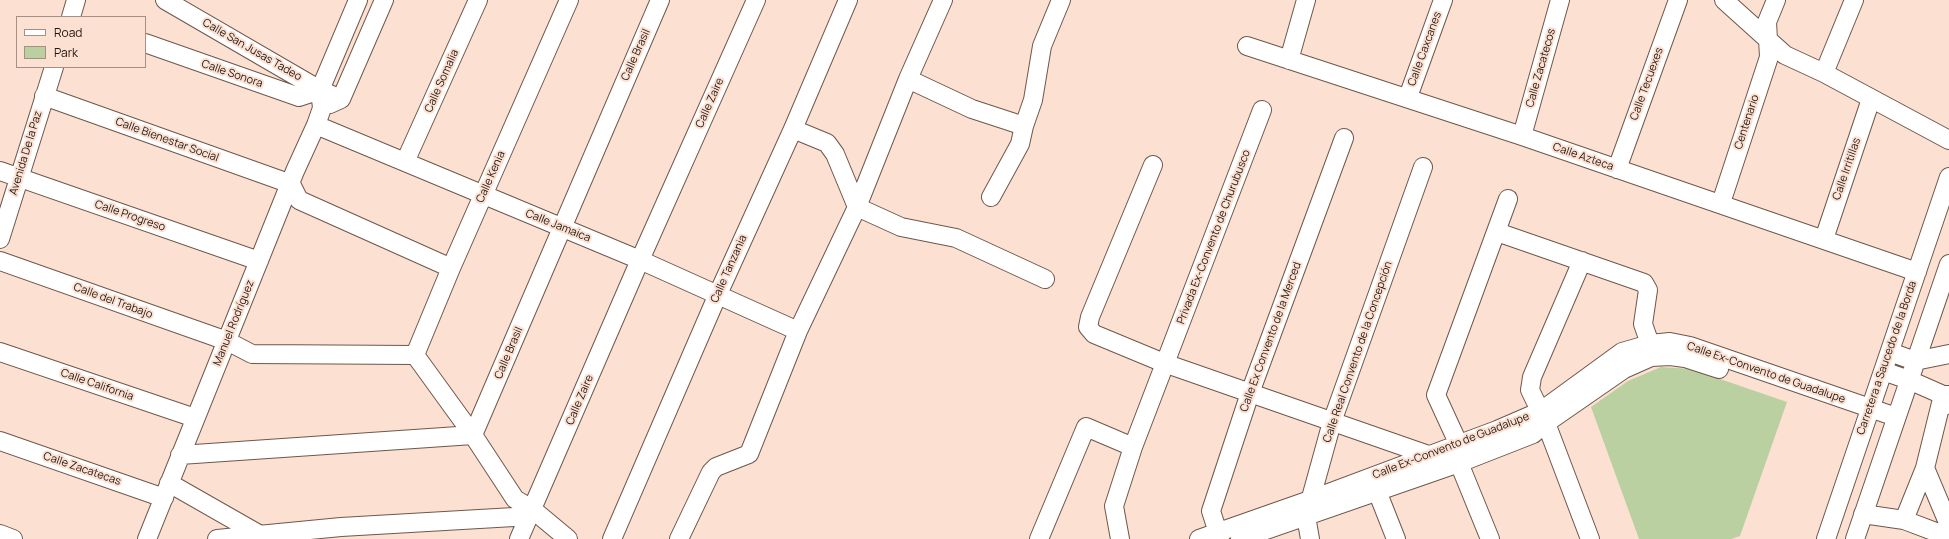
<!DOCTYPE html>
<meta charset="utf-8">
<style>
body{margin:0}
#map{position:relative;width:1949px;height:539px;overflow:hidden;background:#fce1d2;font-family:Manrope,sans-serif}
canvas{display:block}
.legend{position:absolute;left:16px;top:16px;width:130px;height:52px;box-sizing:border-box;background:#fce1d2;border:1px solid #a49085;margin:0;padding:5px 7px;list-style:none;font-size:12px;color:#201712}
.legend li{display:flex;align-items:center;gap:8px;height:20px}
.legend b{width:20px;border:1px solid #a49085}
</style>
<div id="map">
<canvas width="1949" height="539"></canvas>
<ul class="legend">
<li><b style="height:5px;background:#fff"></b>Road</li>
<li><b style="height:11px;background:#bad0a0"></b>Park</li>
</ul>
</div>
<script>
const ctx = document.querySelector('canvas').getContext('2d');
ctx.lineJoin = 'round';
function fillPath(path, color) { ctx.fillStyle = color; ctx.fill(path, 'evenodd'); }
const poly = rows => new Path2D(rows.map(r => 'M' + r).join(''));
function strokePath(path, color, width, dash) { ctx.strokeStyle = color; ctx.lineWidth = width; ctx.lineCap = dash ? 'butt' : 'round'; ctx.setLineDash(dash || []); ctx.stroke(path); }
function label(font, color, halo, rows, align = 'center') {
  ctx.font = font + ' Manrope,sans-serif'; ctx.lineWidth = 4; ctx.setLineDash([]); ctx.textBaseline = 'middle'; ctx.strokeStyle = halo; ctx.fillStyle = color; for (const [text, x, y, turn = 0] of rows) {
    ctx.save(); ctx.translate(x, y); ctx.rotate((+turn || 0) * Math.PI / 180); ctx.textAlign = isNaN(turn) ? turn : align; if (halo) ctx.strokeText(text, 0, 0); ctx.fillText(text, 0, 0); ctx.restore();
  }
}
const green = poly([
 [1661,367,1691,369,1787,402,1740,536,1731,539,1639,539,1591,407,1628,381]
]);
const minor = poly([
 [165,0,320,90,341,99],
 [1724,0,1785,55,1824,73,1949,140],
 [71,17,76,0],
 [145,43,299,97,320,90],
 [1247,46,1522,136,1917,272],
 [1289,60,1306,0],
 [1824,73,1854,0],
 [908,79,972,109,1024,126,1020,144,991,197],
 [44,96,291,184,299,200,451,268],
 [1408,97,1443,0],
 [330,104,341,99,384,0],
 [316,125,640,260,798,331],
 [1024,126,1033,100,1042,46,1061,0],
 [793,129,827,143,835,154,857,207,901,227,956,238,1045,279],
 [1522,136,1560,0],
 [405,162,478,0],
 [1153,165,1090,317,1088,327,1094,334,1164,363,1434,457],
 [1617,169,1678,0],
 [0,171,259,261],
 [1721,203,1769,57,1767,22,1776,0],
 [1497,232,1644,283,1648,290,1643,324,1650,344,1651,356],
 [0,239,54,67],
 [1824,239,1871,99],
 [0,261,227,341,252,354,415,355],
 [1582,261,1532,377,1530,390,1546,423,1590,539],
 [0,352,195,418],
 [1890,352,1915,361,1949,354],
 [415,355,451,268,569,0],
 [415,355,473,435,515,499,532,509,568,539],
 [1883,371,1909,380,1943,395,1947,405],
 [0,441,164,498],
 [180,455,473,435,660,0],
 [1925,468,1949,525],
 [1380,480,1377,491,1396,539],
 [169,483,262,536],
 [1863,514,1904,520,1949,537],
 [1904,520,1925,468,1943,395,1949,395],
 [0,534,13,539],
 [147,539,295,171,316,125,322,108,320,90,358,0],
 [217,539,341,527,514,517,532,509,640,260,756,0],
 [519,539,532,509],
 [612,539,718,294,793,129,848,0],
 [679,539,711,472,716,467,749,454,798,331,857,207,908,79,943,0],
 [1039,539,1086,427,1133,447],
 [1120,539,1114,506,1133,447,1262,110],
 [1199,539,1310,500,1497,430,1541,411,1622,352,1650,344,1670,342,1690,346,1896,417],
 [1220,539,1211,511,1250,393,1344,138],
 [1240,539,1459,463,1533,434,1546,423,1624,369,1651,357,1670,356,1685,358,1719,369],
 [1310,539,1306,516,1332,422,1423,167],
 [1490,539,1459,463,1459,445,1436,395,1508,199],
 [1826,539,1949,177],
 [1855,539,1949,264]
]);
const streetNames = [
 ["Calle Caxcanes",1425,49,-70],
 ["Calle San Jusas Tadeo",252,50,30],
 ["Calle Brasil",636,55,-66],
 ["Calle Zacatecos",1541,68,-74],
 ["Calle Sonora",232,74,19],
 ["Calle Somalia",442,81,-66],
 ["Calle Tecuexes",1647,84,-70],
 ["Calle Zaire",710,103,-66],
 ["Centenario",1747,122,-72],
 ["Calle Bienestar Social",167,140,20],
 ["Avenida De la Paz",26,153,-73],
 ["Calle Azteca",1583,157,19],
 ["Calle Irritillas",1847,169,-71],
 ["Calle Kenia",491,177,-66],
 ["Calle Progreso",130,216,19],
 ["Calle Jamaica",558,226,22],
 ["Privada Ex-Convento de Churubusco",1214,237,-69],
 ["Calle Tanzania",729,269,-66],
 ["Calle del Trabajo",113,301,20],
 ["Manuel Rodríguez",234,323,-68],
 ["Calle Ex Convento de la Merced",1271,337,-70],
 ["Calle Real Convento de la Concepción",1358,352,-71],
 ["Calle Brasil",509,353,-67],
 ["Carretera a Saucedo de la Borda",1887,358,-71],
 ["Calle Ex-Convento de Guadalupe",1766,373,19],
 ["Calle California",97,385,19],
 ["Calle Zaire",580,400,-67],
 ["Calle Ex-Convento de Guadalupe",1451,446,-21],
 ["Calle Zacatecas",82,469,19]
];
fillPath(green, '#bad0a0');
strokePath(minor, '#6e574b', 20);
strokePath(minor, '#fff', 18);
label('11px', '#201712', '#fce1d2', streetNames);
</script>
